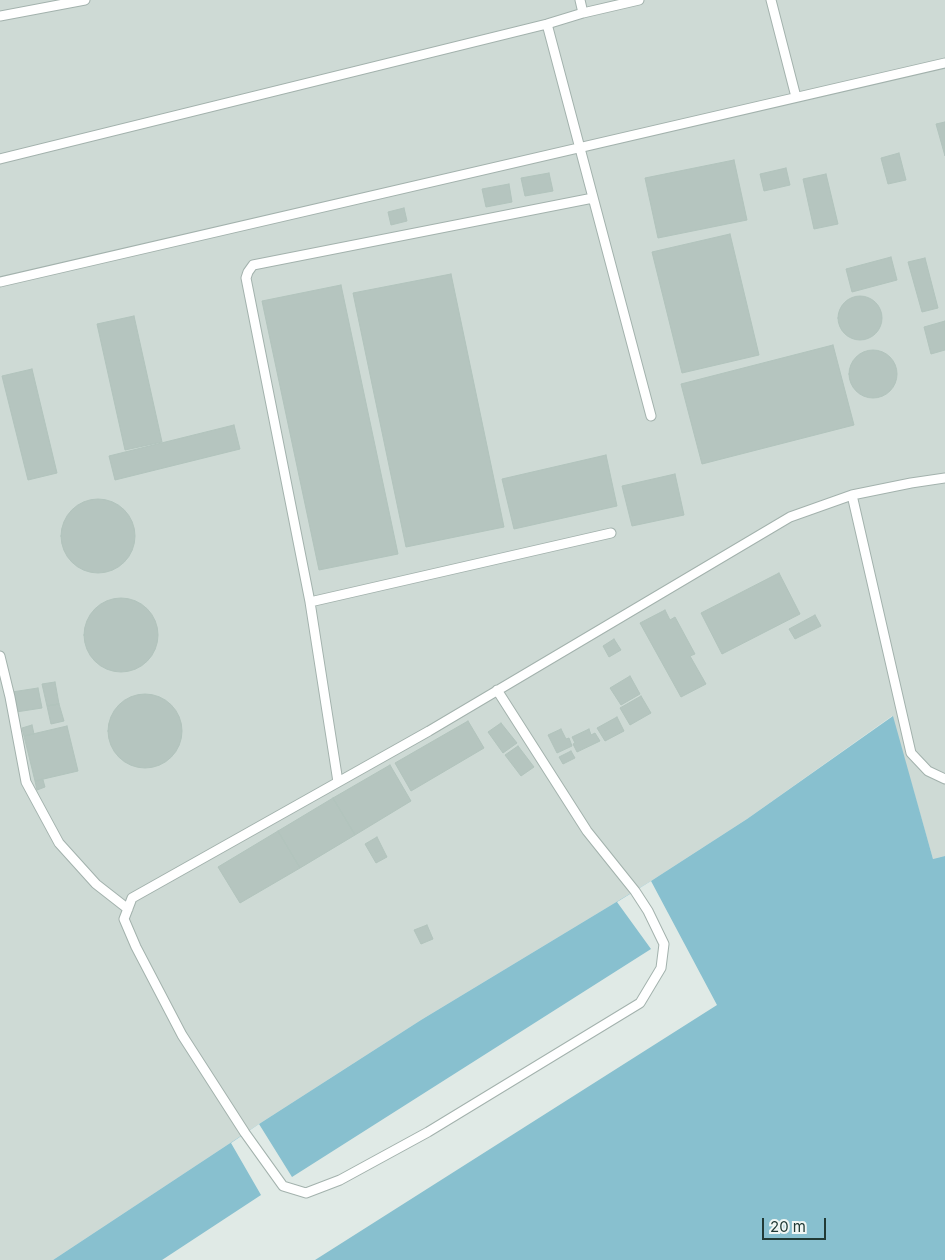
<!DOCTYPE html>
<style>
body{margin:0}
#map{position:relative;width:945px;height:1260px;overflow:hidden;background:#e0eae6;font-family:Inter,sans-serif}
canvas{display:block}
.scale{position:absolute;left:762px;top:1218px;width:64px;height:22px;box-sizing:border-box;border:2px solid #213a35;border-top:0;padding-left:6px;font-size:15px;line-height:18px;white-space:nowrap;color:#213a35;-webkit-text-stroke:4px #f0f7f4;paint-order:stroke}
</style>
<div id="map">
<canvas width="945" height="1260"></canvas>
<div class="scale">20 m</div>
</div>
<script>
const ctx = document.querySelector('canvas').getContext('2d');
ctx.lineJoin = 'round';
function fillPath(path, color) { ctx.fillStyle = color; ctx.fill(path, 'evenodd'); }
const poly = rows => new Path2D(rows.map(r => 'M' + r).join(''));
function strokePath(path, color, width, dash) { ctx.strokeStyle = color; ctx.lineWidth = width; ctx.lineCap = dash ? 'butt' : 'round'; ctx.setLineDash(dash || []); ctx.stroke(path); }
const built = poly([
 [0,0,945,0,945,856,933,859,892,716,747,819,651,881,421,1020,259,1124,53,1260,0,1260]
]);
const water = poly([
 [893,716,933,859,945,856,945,1260,53,1260,259,1124,421,1020,651,881,747,819]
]);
const pier = poly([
 [651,881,717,1005,315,1260,162,1260,261,1195,231,1143,259,1124,292,1177,651,949,617,902]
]);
const building = poly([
 [945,122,945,156,936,124,945,122],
 [899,153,906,180,888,184,881,158,899,153],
 [734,160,747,220,658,238,645,178,734,160],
 [786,168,790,185,764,191,760,174,786,168],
 [549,173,553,191,525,196,521,178,549,173],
 [826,174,838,224,814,229,803,179,826,174],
 [509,184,512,202,486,207,482,189,509,184],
 [404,208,407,221,391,225,388,212,404,208],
 [730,234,759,355,682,373,652,252,730,234],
 [891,257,897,280,852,292,846,269,891,257],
 [925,258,938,308,922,312,908,262,925,258],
 [451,274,504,527,406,547,353,293,451,274],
 [341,285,398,554,319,570,262,301,341,285],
 '838 318a22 22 0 1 1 44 0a22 22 0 1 1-44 0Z',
 [134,316,162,442,125,450,97,324,134,316],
 [945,321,945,350,931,354,924,327,945,321],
 [833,345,854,425,702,464,681,384,833,345],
 '849 374a24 24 0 1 1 48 0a24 24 0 1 1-48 0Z',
 [32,369,57,473,28,480,2,376,32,369],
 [234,425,240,449,115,480,109,456,234,425],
 [606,455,617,506,514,529,502,479,606,455],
 [675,474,684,515,632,526,622,486,675,474],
 '61 536a37 37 0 1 1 74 0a37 37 0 1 1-74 0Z',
 [779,573,800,614,722,654,701,613,779,573],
 '84 635a37 37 0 1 1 74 0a37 37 0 1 1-74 0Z',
 [665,610,670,620,675,617,695,654,690,656,706,684,681,697,640,623,665,610],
 [815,615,821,626,795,639,789,629,815,615],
 [614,639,621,650,609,657,603,646,614,639],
 [630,676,640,694,621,705,610,688,630,676],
 [55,682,59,704,47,706,42,684,55,682],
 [38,688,42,708,16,712,12,692,38,688],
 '108 731a37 37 0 1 1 74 0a37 37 0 1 1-74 0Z',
 [641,696,651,713,630,725,620,708,641,696],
 [59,704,64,721,51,724,47,706,59,704],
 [617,717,624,731,605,741,597,728,617,717],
 [468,721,484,748,411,791,395,763,468,721],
 [501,723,517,743,503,753,488,732,501,723],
 [32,725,34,734,24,736,22,728,32,725],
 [67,726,78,771,35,781,24,736,67,726],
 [561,729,566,739,569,738,572,746,557,753,548,735,561,729],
 [589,729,591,735,595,733,600,741,577,752,573,744,575,743,572,737,589,729],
 [518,746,534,767,521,776,505,755,518,746],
 [571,751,575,758,563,764,559,757,571,751],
 [390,765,411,801,355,835,333,798,390,765],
 [43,780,45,787,37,790,35,781,43,780],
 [333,798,355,835,300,868,278,831,333,798],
 [278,831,300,868,240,903,218,867,278,831],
 [377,837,387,857,376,863,365,844,377,837],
 [427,925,433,939,421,944,414,930,427,925]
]);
const service = poly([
 [580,0,583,13],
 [771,0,796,97],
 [0,16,85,0],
 [547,24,651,416],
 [0,159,547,24,583,13,639,0],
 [0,282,945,63],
 [852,495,911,753,928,771,945,779],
 [310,602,611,533],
 [0,656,10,697,26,782,59,843,96,884,128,909],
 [497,690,587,831,635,891,648,911,664,944,661,968,640,1003,428,1132,340,1180,306,1193,283,1186,245,1133,182,1035,136,947,124,919,132,898,429,731,790,517,852,495,911,483,945,478],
 [338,782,310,602,246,278,248,272,253,265,593,198]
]);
fillPath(built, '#cedad5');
fillPath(water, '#88c0cf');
fillPath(pier, '#e0eae6');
fillPath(building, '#b5c5bf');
strokePath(building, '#b2c4bd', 1);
strokePath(service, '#a3b2ad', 11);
strokePath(service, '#fff', 9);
</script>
